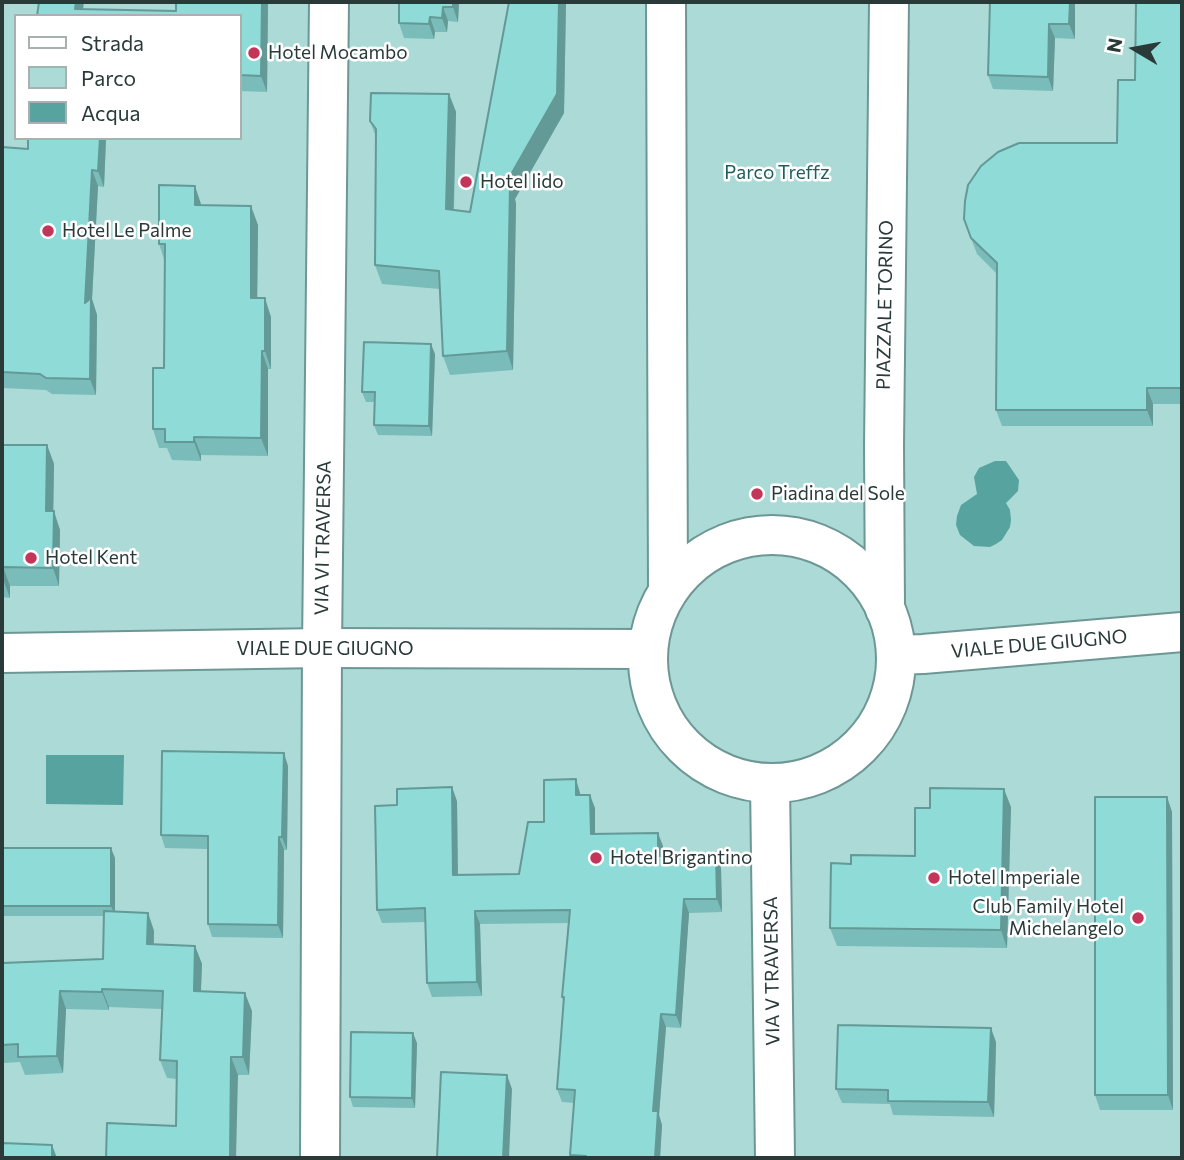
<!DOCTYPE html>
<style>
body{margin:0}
#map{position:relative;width:1184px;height:1160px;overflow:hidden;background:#d2fefc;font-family:Commissioner,sans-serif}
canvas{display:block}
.frame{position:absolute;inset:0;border:4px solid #293a39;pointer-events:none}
.legend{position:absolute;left:14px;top:14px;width:228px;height:126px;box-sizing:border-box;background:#fff;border:2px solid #a9b0b0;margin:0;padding:9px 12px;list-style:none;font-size:21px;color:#293a39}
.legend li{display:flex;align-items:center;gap:14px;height:35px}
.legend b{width:35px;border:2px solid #a9b0b0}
.north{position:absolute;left:1100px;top:14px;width:70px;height:70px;-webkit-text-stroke:5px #fff;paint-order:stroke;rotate:280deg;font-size:19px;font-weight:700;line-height:28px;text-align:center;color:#293a39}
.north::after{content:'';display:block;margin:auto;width:24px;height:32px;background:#293a39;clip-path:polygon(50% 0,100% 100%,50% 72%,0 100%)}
</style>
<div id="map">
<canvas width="1184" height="1160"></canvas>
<div class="frame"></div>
<ul class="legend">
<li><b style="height:9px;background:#fff"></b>Strada</li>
<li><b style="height:19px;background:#abdad7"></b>Parco</li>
<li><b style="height:19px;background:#57a3a0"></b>Acqua</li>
</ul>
<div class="north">N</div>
</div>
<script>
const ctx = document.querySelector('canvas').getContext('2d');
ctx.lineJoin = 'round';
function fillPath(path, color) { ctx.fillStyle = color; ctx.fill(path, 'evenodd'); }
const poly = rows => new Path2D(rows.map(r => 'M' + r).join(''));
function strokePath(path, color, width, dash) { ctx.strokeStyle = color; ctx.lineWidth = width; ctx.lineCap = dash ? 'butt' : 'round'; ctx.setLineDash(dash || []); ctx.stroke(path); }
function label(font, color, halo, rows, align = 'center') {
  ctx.font = font + ' Commissioner,sans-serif'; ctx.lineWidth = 5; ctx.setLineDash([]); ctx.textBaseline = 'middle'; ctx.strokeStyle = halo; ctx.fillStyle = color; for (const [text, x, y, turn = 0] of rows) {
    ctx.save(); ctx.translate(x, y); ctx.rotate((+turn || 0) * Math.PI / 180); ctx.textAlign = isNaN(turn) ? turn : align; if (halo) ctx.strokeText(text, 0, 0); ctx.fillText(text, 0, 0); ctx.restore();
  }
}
const green = poly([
 [2,2,1182,2,1182,1158,2,1158],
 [16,16,240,16,240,138,16,138]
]);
const water = poly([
 [995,461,1006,461,1019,480,1018,491,1006,503,1010,510,1011,520,1010,527,1002,540,996,544,990,547,974,546,960,535,956,525,957,516,961,505,977,494,974,477,979,468],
 [46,755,124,755,123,805,46,804]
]);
const minor = poly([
 [666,2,668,591],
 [885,609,884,445,889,2],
 [770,783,775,1158],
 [320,1158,322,648,329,2]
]);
const tertiary = poly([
 '648 659a124 124 0 1 1 248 0a124 124 0 1 1-248 0Z',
 [2,653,322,648,648,649],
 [896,655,923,654,1182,632]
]);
const wall = poly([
 [268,2,267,92,240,91,240,16,37,16,83,9,176,11],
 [459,2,458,22,448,21,447,32,435,32,434,39,404,38,399,23],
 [509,2,566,2,564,113,515,199,516,204,513,370,450,375,443,356,440,289,382,284,375,265,376,137,370,121,449,94,456,112,454,210,470,212],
 [1075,2,1075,39,1055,38,1053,91,993,89,988,75],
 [1182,2,1182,404,1153,404,1153,426,1002,426,996,410,997,274,977,254,964,219,1117,143,1135,80],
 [28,138,106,138,104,187,98,186,92,299,97,315,96,395,52,394,46,390,2,388,2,147,28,149],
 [201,204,201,205,258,225,257,298,271,317,271,369,268,369,268,456,201,455,201,461,172,460,167,448,159,448,153,429,164,368,165,262,159,244],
 [435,354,432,436,378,435,374,425,375,402,366,402,362,392],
 [2,445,47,445,54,464,53,511,60,530,59,586,10,586,10,598,2,597],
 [288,766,287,850,284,850,283,938,212,937,208,924,208,849,165,848,161,835],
 [580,793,581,795,595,808,595,834,663,846,663,856,716,855,721,868,722,912,689,913,681,1028,666,1027,659,1115,662,1125,660,1158,571,1158,570,1155,574,1103,562,1102,557,1089,563,1001,562,997,568,923,480,924,482,996,432,997,427,983,426,922,382,923,377,910,457,801,458,875,519,874,544,822],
 [1167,797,1172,812,1173,1110,1100,1110,1095,1095],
 [1011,807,1007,948,837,946,830,928,851,864,915,856],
 [2,848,115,858,115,912,148,913,154,931,154,944,195,946,202,964,201,992,252,1011,249,1075,238,1075,176,1126,177,1079,167,1078,160,1060,162,1009,109,1007,109,1010,66,1009,63,1073,25,1075,20,1062,4,1063,2,1058,2,963,103,959,104,916,2,916],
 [996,1042,994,1117,893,1115,890,1104,842,1103,836,1089],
 [417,1043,415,1108,353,1107,350,1097]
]);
const shadedWall = poly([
 [76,2,84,2,82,16,75,9],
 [262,2,268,2,267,92,261,76],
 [453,2,459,2,458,22,453,7],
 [559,2,566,2,564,113,515,199,516,204,513,370,507,351,505,185],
 [1070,2,1075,2,1075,39,1069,24],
 [443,7,448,21,447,32,442,18],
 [430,17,435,32,434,39,429,24],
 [1049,24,1055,38,1053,91,1048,77],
 [449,94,456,112,453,228,446,209],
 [100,138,106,138,104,187,98,171],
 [92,170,98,186,92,299,97,315,96,395,90,379,85,303],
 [195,186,201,204,201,224,195,205],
 [251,206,258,225,257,317,251,298],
 [265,298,271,317,271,369,265,351],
 [431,344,435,354,432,436,429,426],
 [262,351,268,369,268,456,261,438],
 [1147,388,1153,404,1153,426,1147,410],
 [194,437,201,455,201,461,194,442],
 [47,445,54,464,53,530,46,511],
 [54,511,60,530,59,586,53,568],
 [3,567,10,586,10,598,3,579],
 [284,753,288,766,287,850,282,837],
 [576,779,580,793,581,809,576,795],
 [452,787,457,801,458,888,453,875],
 [1004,789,1011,807,1007,948,1001,930],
 [590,795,595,808,595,847,591,834],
 [1167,797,1172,812,1173,1110,1168,1095],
 [658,833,663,846,663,869,658,856],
 [279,837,284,850,283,938,278,925],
 [111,848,115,858,115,916,111,906],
 [716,855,721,868,722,912,717,899],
 [684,899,689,913,681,1028,676,1015],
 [475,911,480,924,482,996,477,982],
 [148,913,154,931,153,962,147,944],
 [195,946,202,964,200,1009,194,991],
 [102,989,109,1007,109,1010,102,992],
 [60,991,66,1009,63,1073,57,1056],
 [245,993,252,1011,249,1075,243,1057],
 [661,1014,666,1027,659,1115,662,1125,660,1158,655,1158,653,1111],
 [991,1028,996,1042,994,1117,988,1102],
 [413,1033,417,1043,415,1108,412,1098],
 [231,1057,238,1075,236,1158,230,1158],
 [507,1075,512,1089,509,1158,503,1158],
 [52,1145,57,1158,52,1158]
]);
const building = poly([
 [39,2,76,2,75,9,176,11,176,2,262,2,261,76,240,75,240,16,37,16,39,2],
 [399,2,453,2,453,7,443,7,442,18,430,17,429,24,399,23,399,2],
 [509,2,559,2,557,94,505,185,510,186,507,351,443,356,439,271,375,265,376,129,370,121,371,93,449,94,446,209,470,212,509,2],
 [990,2,1070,2,1069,24,1049,24,1048,77,988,75,990,2],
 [1136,2,1182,2,1182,388,1147,388,1147,410,996,410,997,263,971,238,964,219,965,201,968,185,981,166,998,152,1019,143,1117,143,1118,80,1135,80,1136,2],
 [28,138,100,138,98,171,92,170,85,303,91,298,90,379,46,378,40,374,2,372,2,147,28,149,28,138],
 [159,185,195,186,195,205,251,206,251,298,265,298,265,351,262,351,261,438,194,437,194,442,165,442,165,429,153,429,153,368,164,368,165,244,159,244,159,185],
 [364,342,431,344,429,426,374,425,375,392,362,392,364,342],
 [2,445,47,445,46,511,54,511,53,568,3,567,3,579,2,579,2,445],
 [162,751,284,753,282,837,279,837,278,925,208,924,208,836,161,835,162,751],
 [576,779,576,795,590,795,591,834,658,833,658,856,716,855,717,899,684,899,676,1015,661,1014,653,1111,658,1111,655,1158,586,1158,586,1156,570,1155,575,1090,557,1089,564,997,562,997,570,910,475,911,477,982,427,983,425,908,377,910,375,806,397,805,397,789,452,787,453,875,519,874,528,822,544,822,544,780,576,779],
 [930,788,1004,789,1001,930,830,928,831,863,851,864,851,855,915,856,915,808,930,808,930,788],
 [1095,797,1167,797,1168,1095,1095,1095,1095,797],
 [2,848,111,848,111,906,2,906,2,848],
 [104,911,148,913,147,944,195,946,194,991,245,993,243,1057,231,1057,230,1158,106,1158,107,1123,176,1126,177,1061,160,1060,163,991,102,989,102,992,60,991,57,1056,18,1057,18,1044,2,1045,2,963,103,959,104,911],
 [838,1025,991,1028,988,1102,888,1101,888,1090,836,1089,838,1025],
 [351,1032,413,1033,412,1098,350,1097,351,1032],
 [441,1072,507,1075,503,1158,437,1158,441,1072],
 [2,1143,52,1145,52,1158,2,1158,2,1143]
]);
const markers = [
 [254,53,7,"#c4355a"],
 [466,182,7,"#c4355a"],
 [48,231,7,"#c4355a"],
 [757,494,7,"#c4355a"],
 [31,558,7,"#c4355a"],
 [596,858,7,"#c4355a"],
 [934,878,7,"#c4355a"],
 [1138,918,7,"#c4355a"]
];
const poiNames = [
 ["Hotel Mocambo",268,53],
 ["Hotel lido",480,182],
 ["Hotel Le Palme",62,231],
 ["Piadina del Sole",771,494],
 ["Hotel Kent",45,558],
 ["Hotel Brigantino",610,858],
 ["Hotel Imperiale",948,878],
 ["Club Family Hotel",1124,907,"right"],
 ["Michelangelo",1124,929,"right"]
];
const parkNames = [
 ["Parco Treffz",777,173]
];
const streetNames = [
 ["PIAZZALE TORINO",885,305,-89],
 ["VIA VI TRAVERSA",323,538,-89],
 ["VIALE DUE GIUGNO",1039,644,-5],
 ["VIALE DUE GIUGNO",325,649],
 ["VIA V TRAVERSA",772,971,-91]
];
fillPath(green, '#abdad7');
fillPath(water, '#57a3a0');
strokePath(minor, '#6d9795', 42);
strokePath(tertiary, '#6d9795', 42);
strokePath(minor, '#fff', 38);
strokePath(tertiary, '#fff', 38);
fillPath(wall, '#7abcb9');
fillPath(shadedWall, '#639996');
fillPath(building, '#8edbd7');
strokePath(building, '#639996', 2);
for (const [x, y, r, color] of markers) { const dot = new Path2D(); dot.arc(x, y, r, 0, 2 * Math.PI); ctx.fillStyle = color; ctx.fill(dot); strokePath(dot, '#fff', 2.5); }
label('19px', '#293a39', '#fff', poiNames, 'left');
label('19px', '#1f5e5c', '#fff', parkNames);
label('19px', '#293a39', '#fff', streetNames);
</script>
